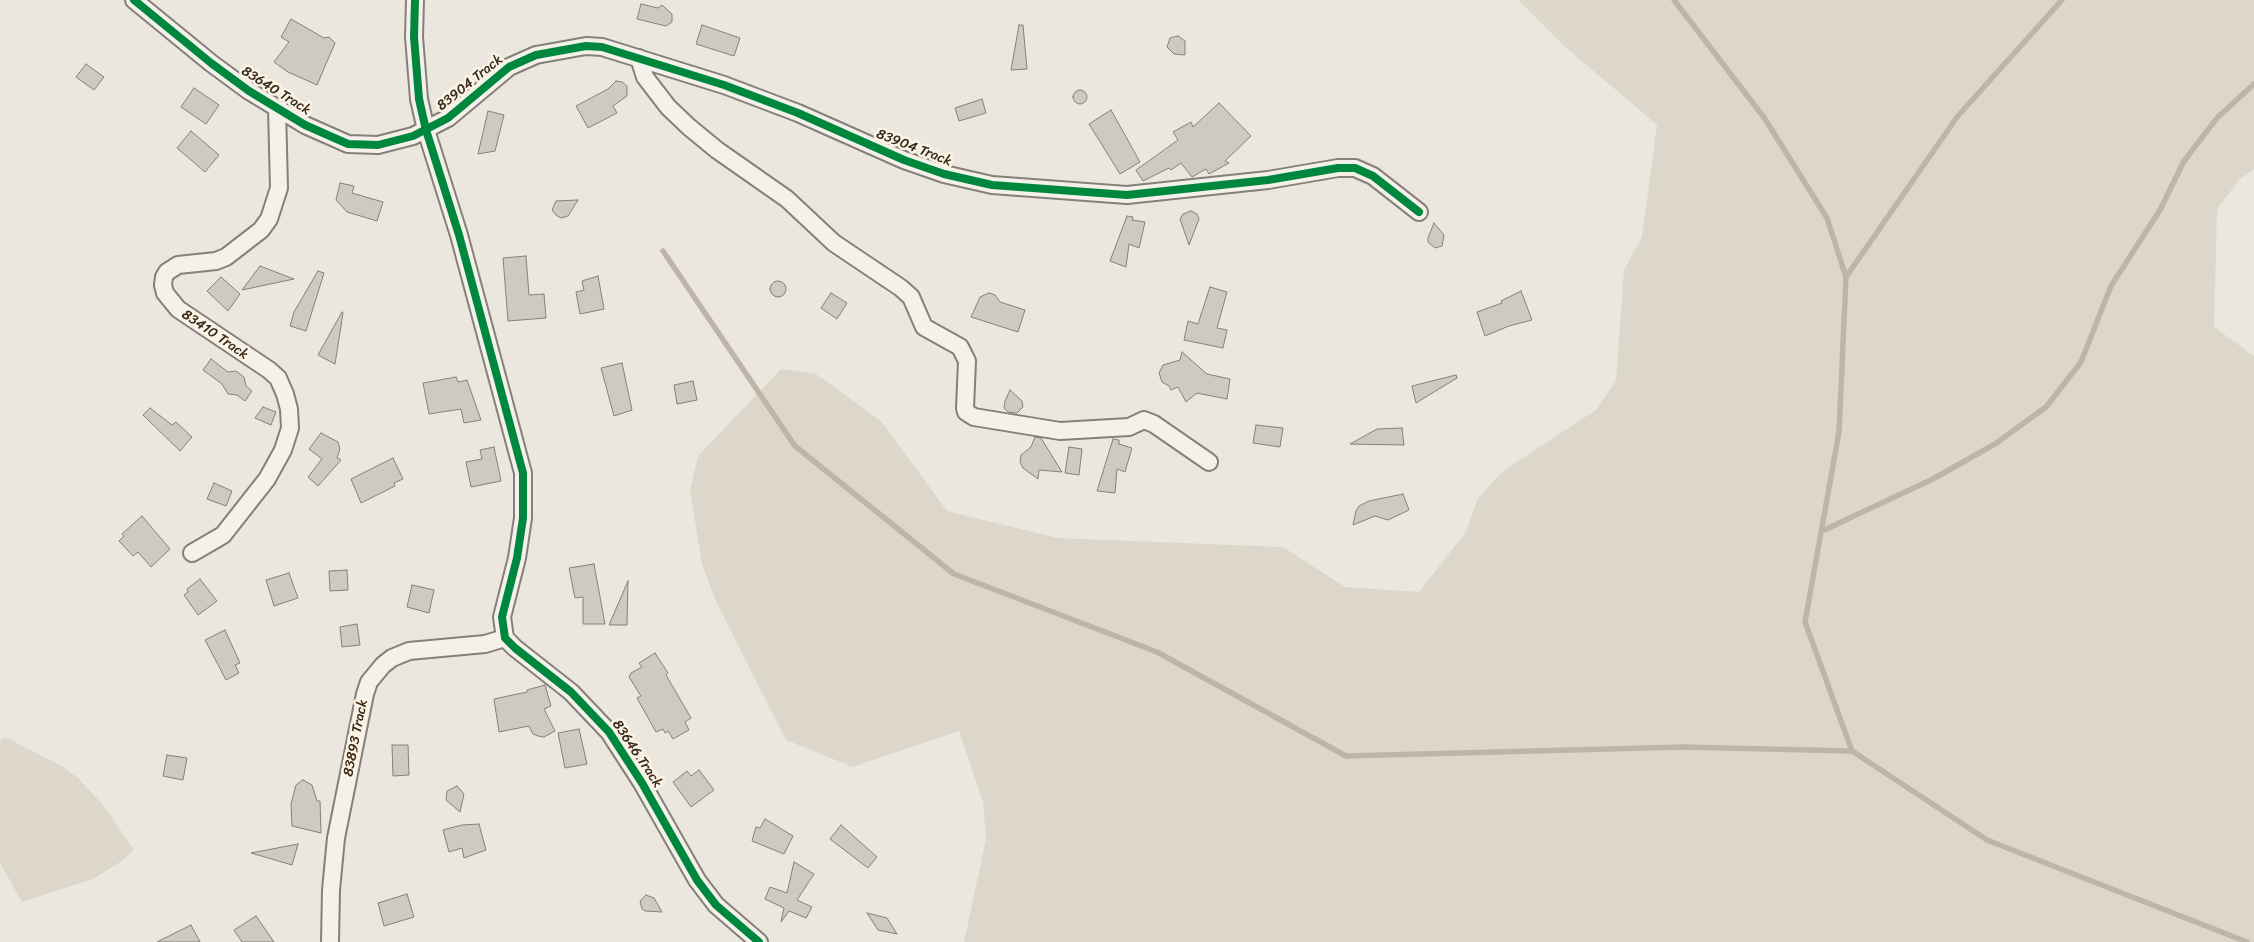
<!DOCTYPE html>
<style>
body{margin:0}
canvas{display:block;background:#ebe7de}
</style>
<canvas width="2254" height="942"></canvas>
<script>
const ctx = document.querySelector('canvas').getContext('2d');
ctx.lineJoin = 'round';
function fillPath(path, color) { ctx.fillStyle = color; ctx.fill(path, 'evenodd'); }
const poly = rows => new Path2D(rows.map(r => 'M' + r).join(''));
function strokePath(path, color, width, dash) { ctx.strokeStyle = color; ctx.lineWidth = width; ctx.lineCap = dash ? 'butt' : 'round'; ctx.setLineDash(dash || []); ctx.stroke(path); }
function label(font, color, halo, rows, align = 'center') {
  ctx.font = font + ' Sriracha,sans-serif'; ctx.lineWidth = 5; ctx.setLineDash([]); ctx.textBaseline = 'middle'; ctx.strokeStyle = halo; ctx.fillStyle = color; for (const [text, x, y, turn = 0] of rows) {
    ctx.save(); ctx.translate(x, y); ctx.rotate((+turn || 0) * Math.PI / 180); ctx.textAlign = isNaN(turn) ? turn : align; if (halo) ctx.strokeText(text, 0, 0); ctx.fillText(text, 0, 0); ctx.restore();
  }
}
const green = poly([
 [1518,0,2254,0,2254,169,2239,180,2217,209,2214,327,2254,356,2254,942,964,942,986,839,983,802,959,731,853,767,786,740,715,599,702,564,690,490,698,456,781,369,816,374,881,421,947,511,1057,538,1283,547,1345,587,1419,592,1466,532,1478,498,1503,471,1596,410,1616,381,1624,270,1642,237,1657,125,1563,45],
 [5,737,62,766,78,778,104,806,134,850,122,861,93,879,22,902,0,863,0,740]
]);
const stream = poly([
 [1674,0,1765,119,1827,218,1846,277,1839,432,1805,622,1852,751,1987,840,2247,942],
 [663,251,795,446,954,574,1157,652,1346,756,1683,747,1852,751],
 [1846,277,1957,117,2062,0],
 [1822,531,1933,479,1995,444,2046,407,2081,362,2111,286,2160,210,2184,161,2217,118,2254,84]
]);
const building = poly([
 [641,4,658,8,662,5,672,14,672,22,666,26,637,19,641,4],
 [291,19,324,38,329,37,335,43,317,85,288,72,274,62,289,42,281,37,291,19],
 [702,25,740,38,734,56,696,44,702,25],
 [1019,25,1023,25,1027,69,1011,70,1019,25],
 [1178,36,1185,41,1185,55,1174,54,1167,47,1170,38,1178,36],
 [86,64,104,77,94,90,76,77,86,64],
 [616,81,622,82,627,86,627,96,613,106,617,113,588,128,576,106,608,89,616,81],
 [194,88,219,105,206,124,181,107,194,88],
 '1073 97a7 7 0 1 1 14 0a7 7 0 1 1-14 0Z',
 [982,99,986,113,959,121,955,108,982,99],
 [1219,103,1251,136,1225,161,1229,163,1209,174,1206,169,1192,177,1181,163,1171,170,1169,168,1143,181,1136,170,1178,140,1173,132,1191,122,1193,127,1219,103],
 [1111,110,1140,162,1120,174,1089,124,1111,110],
 [488,111,504,115,495,151,478,154,488,111],
 [191,131,219,155,205,172,177,148,191,131],
 [340,183,354,186,352,193,383,202,377,221,347,212,336,200,340,183],
 [578,200,568,216,561,218,556,215,552,210,556,201,578,200],
 [1191,211,1197,214,1199,219,1189,245,1180,219,1183,214,1191,211],
 [1127,216,1133,217,1132,220,1145,222,1139,248,1129,244,1126,267,1110,261,1127,216],
 [1434,223,1444,235,1442,246,1435,248,1428,242,1428,238,1434,223],
 [526,256,529,295,544,294,546,318,508,321,503,258,526,256],
 [260,266,294,279,242,290,260,266],
 [318,271,324,273,306,331,290,326,294,312,318,271],
 [598,276,604,309,580,314,576,292,584,290,582,281,598,276],
 [221,277,240,294,228,311,207,291,221,277],
 '770 289a8 8 0 1 1 16 0a8 8 0 1 1-16 0Z',
 [1210,287,1227,292,1217,328,1227,330,1223,348,1184,340,1188,321,1198,324,1210,287],
 [1521,291,1532,320,1509,326,1485,336,1477,312,1502,303,1501,301,1521,291],
 [831,293,847,303,837,319,821,308,831,293],
 [989,293,995,295,1000,302,1025,310,1018,332,971,317,980,297,989,293],
 [342,312,343,313,335,364,318,355,342,312],
 [1182,352,1207,374,1230,379,1227,399,1197,393,1186,402,1178,387,1171,390,1169,386,1162,382,1159,373,1163,365,1180,360,1182,352],
 [211,359,228,372,236,371,244,377,246,386,252,391,245,401,237,395,228,394,222,384,203,370,211,359],
 [622,363,632,410,614,416,601,368,622,363],
 [1456,375,1457,378,1416,403,1412,386,1456,375],
 [456,377,458,382,467,380,481,420,464,423,461,409,429,414,423,383,456,377],
 [693,381,697,400,677,404,674,385,693,381],
 [1010,390,1022,401,1023,407,1017,413,1008,412,1004,408,1005,401,1010,390],
 [263,407,276,412,271,425,255,418,263,407],
 [150,408,172,425,176,422,192,437,180,451,143,415,150,408],
 [1256,425,1283,428,1280,447,1253,443,1256,425],
 [1402,428,1404,445,1350,444,1377,429,1402,428],
 [321,433,338,442,340,449,337,458,341,460,318,486,308,477,322,459,309,449,321,433],
 [1035,437,1041,438,1062,472,1039,470,1038,479,1023,468,1020,462,1021,455,1031,447,1035,437],
 [1113,439,1119,440,1119,444,1132,448,1125,472,1117,469,1115,493,1097,491,1113,439],
 [494,447,501,481,471,487,466,462,482,459,480,450,494,447],
 [1069,447,1082,449,1079,475,1065,473,1069,447],
 [393,458,403,479,394,483,395,486,361,503,351,479,393,458],
 [214,483,232,491,226,506,207,499,214,483],
 [1403,494,1409,510,1388,520,1375,516,1353,525,1356,511,1359,506,1369,501,1403,494],
 [142,516,170,549,151,567,138,552,133,556,119,541,124,536,122,534,142,516],
 [594,564,605,624,583,624,583,597,575,598,569,568,594,564],
 [347,570,348,590,330,591,329,571,347,570],
 [289,573,298,598,274,606,266,580,289,573],
 [200,579,217,601,198,615,184,595,188,592,187,589,200,579],
 [628,581,627,625,609,625,628,581],
 [412,585,434,590,429,613,407,607,412,585],
 [357,624,360,645,342,647,340,627,357,624],
 [225,630,240,663,235,665,239,673,226,680,205,640,225,630],
 [655,653,668,673,666,675,691,718,685,722,689,730,673,739,668,731,665,733,663,729,656,732,637,698,641,696,629,677,631,673,642,667,639,663,655,653],
 [545,685,551,706,544,709,555,731,544,737,538,736,533,734,529,726,499,732,494,699,527,692,527,690,545,685],
 [579,729,587,764,565,768,558,733,579,729],
 [392,745,408,745,409,775,393,776,392,745],
 [167,755,187,758,183,780,163,776,167,755],
 [699,770,714,790,691,807,673,782,687,771,691,776,699,770],
 [303,780,312,785,317,801,320,801,321,833,292,826,291,804,296,785,303,780],
 [457,786,464,794,460,812,446,800,447,791,457,786],
 [765,819,793,836,784,854,752,841,756,827,760,828,765,819],
 [479,824,486,850,464,858,462,848,449,852,443,830,462,825,479,824],
 [841,825,877,857,868,868,830,839,841,825],
 [298,844,292,865,251,853,298,844],
 [794,862,814,874,797,900,812,907,806,918,789,911,781,922,784,908,765,899,770,887,787,893,794,862],
 [407,894,414,917,384,926,378,903,407,894],
 [646,895,654,898,662,912,645,911,642,909,640,901,646,895],
 [867,913,887,918,897,934,878,930,867,913],
 [256,916,274,942,242,942,234,930,256,916],
 [191,925,200,942,157,942,191,925]
]);
const street = poly([
 [134,0,211,63,249,91,305,125,348,144,378,145,413,136,448,118,509,67,536,55,586,46,602,47,724,85,798,113,904,160,944,174,992,185,1127,195,1268,180,1338,168,1355,168,1373,176,1419,212],
 [415,0,414,37,419,99,426,130,459,235,523,473,523,518,517,558,502,617,505,638,515,648,571,692,609,732,642,783,697,880,716,905,759,942],
 [639,58,645,77,668,107,689,127,717,150,787,199,834,243,901,288,911,297,924,327,960,347,967,361,965,408,966,412,974,417,1060,431,1129,427,1144,420,1154,424,1209,462],
 [192,553,223,535,267,479,283,450,290,428,289,409,285,394,278,378,269,370,178,309,165,293,163,285,164,277,167,272,178,265,216,261,226,257,261,230,269,219,279,188,277,108],
 [330,942,331,890,336,838,365,694,369,682,383,665,392,658,409,651,485,644,505,638]
]);
const cycleway = poly([
 [134,0,211,63,249,91,305,125,348,144,378,145,413,136,448,118,509,67,536,55,586,46,602,47,724,85,798,113,904,160,944,174,992,185,1127,195,1268,180,1338,168,1355,168,1373,176,1419,212],
 [415,0,414,37,419,99,426,130,459,235,523,473,523,518,517,558,502,617,505,638,515,648,571,692,609,732,642,783,697,880,716,905,759,942]
]);
const streetNames = [
 ["83904 Track",470,83,-39],
 ["83640 Track",276,91,32],
 ["83904 Track",914,148,21],
 ["83410 Track",215,335,34],
 ["83893 Track",356,738,-79],
 ["83646 Track",637,754,56]
];
fillPath(green, '#ddd6ca');
strokePath(stream, '#beb5a8', 5.5);
fillPath(building, '#cecac2');
strokePath(building, '#858079', 1);
strokePath(street, '#858079', 20);
strokePath(street, '#f4f0ea', 16);
strokePath(cycleway, '#00873e', 8);
label('14px', '#3b2a1e', '#fcf5e5', streetNames);
</script>
